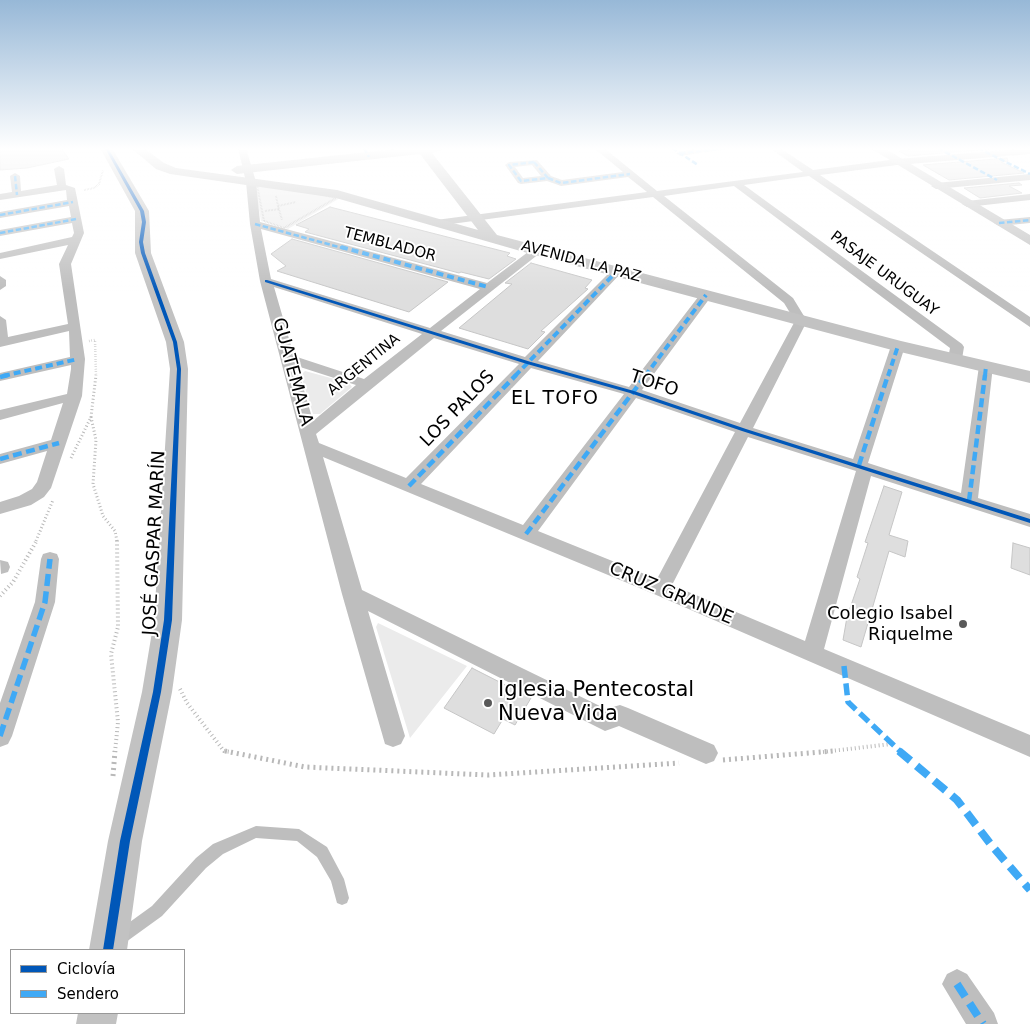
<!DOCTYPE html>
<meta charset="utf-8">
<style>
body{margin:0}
#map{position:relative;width:1030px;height:1024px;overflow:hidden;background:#fff;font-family:"DejaVu Sans",sans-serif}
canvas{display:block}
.legend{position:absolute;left:10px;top:949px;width:175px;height:65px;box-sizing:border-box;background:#fff;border:1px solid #999;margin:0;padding:6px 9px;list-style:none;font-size:15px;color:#000}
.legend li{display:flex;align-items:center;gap:10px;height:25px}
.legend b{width:25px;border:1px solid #999}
</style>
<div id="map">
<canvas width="1030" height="1024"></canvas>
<ul class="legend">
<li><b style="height:6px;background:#0057b8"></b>Ciclovía</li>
<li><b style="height:6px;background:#3fa9f5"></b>Sendero</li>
</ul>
</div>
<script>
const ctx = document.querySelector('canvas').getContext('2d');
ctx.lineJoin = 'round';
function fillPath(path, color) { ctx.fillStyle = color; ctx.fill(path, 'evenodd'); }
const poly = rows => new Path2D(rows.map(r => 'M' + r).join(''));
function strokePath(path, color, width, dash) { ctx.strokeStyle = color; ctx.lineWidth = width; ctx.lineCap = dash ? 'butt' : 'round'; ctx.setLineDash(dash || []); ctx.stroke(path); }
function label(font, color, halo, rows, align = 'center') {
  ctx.font = font + ' "DejaVu Sans",sans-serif'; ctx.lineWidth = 4; ctx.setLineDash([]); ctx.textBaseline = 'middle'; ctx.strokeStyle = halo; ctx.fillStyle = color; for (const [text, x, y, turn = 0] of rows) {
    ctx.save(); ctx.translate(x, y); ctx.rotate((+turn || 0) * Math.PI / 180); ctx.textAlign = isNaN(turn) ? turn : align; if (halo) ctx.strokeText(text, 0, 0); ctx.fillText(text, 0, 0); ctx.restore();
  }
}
const green = poly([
 [254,184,340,198,288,229,261,221],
 [305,371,349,383,352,387,320,414,313,414,301,375],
 [378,623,467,666,410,738,376,627]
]);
const building = poly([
 [0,148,61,148,69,159,27,168,0,170,0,148],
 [925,148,1001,148,908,156,899,151,925,148],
 [1007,158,1008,161,1001,162,1024,173,949,180,923,165,1007,158],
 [1019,183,1022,185,1009,186,1022,193,980,198,964,188,1019,183],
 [330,207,510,253,507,256,516,259,489,279,461,272,459,273,305,232,309,229,296,225,330,207],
 [292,239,448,282,409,312,277,271,286,266,271,254,292,239],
 [531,263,592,280,585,288,588,289,541,331,545,332,528,349,459,328,512,284,505,283,531,263],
 [884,486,902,492,889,535,908,541,905,557,889,551,861,647,843,640,847,617,860,579,857,577,868,543,865,542,884,486],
 [1013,543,1030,548,1030,575,1011,568,1013,543],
 [472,668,531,698,515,725,503,719,494,734,444,708,472,668]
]);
const pathFar4 = poly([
 [257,185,302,190,336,198,284,228,264,221,257,185],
 [84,190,94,188,99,184,103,170],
 [276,196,278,206,296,202],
 [278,206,282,220],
 [265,211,279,209]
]);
const pathFar3 = poly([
 [89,341,95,340,96,376]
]);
const pathFar2 = poly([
 [91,417,96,440,93,484,103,516,115,531,117,541],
 [71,458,91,417,96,375],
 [36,541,53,500]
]);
const pathFar1 = poly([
 [0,596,13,582,37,540],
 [180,689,187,703,224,751,231,752],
 [115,752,118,722,111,654,118,627,117,540],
 [823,752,891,744]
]);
const path = poly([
 [225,751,305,767,488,775,679,763],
 [723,760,833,751],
 [113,776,115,751]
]);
const lane = poly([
 [256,826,299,829,327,847,344,879,349,898,347,903,342,905,337,903,331,881,317,857,297,841,256,838,223,854,206,868,162,916,126,942,121,944,116,942,114,937,116,932,152,906,196,858,213,844,256,826]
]);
const street = poly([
 [238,148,246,148,256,182,260,222,487,283,532,249,540,249,540,253,441,331,525,357,613,269,621,269,621,273,538,361,629,387,702,292,710,292,712,295,710,298,642,390,740,423,795,321,784,303,653,197,436,226,431,223,436,220,647,192,628,177,561,186,547,181,521,184,518,183,505,165,509,162,537,160,551,176,562,180,623,172,594,148,604,148,657,191,803,172,770,148,780,148,813,170,897,159,1030,148,1030,154,897,165,820,175,1030,317,1030,327,809,176,744,185,962,344,964,347,962,359,955,363,948,359,950,348,734,186,664,196,793,298,807,321,753,428,853,459,891,346,898,342,903,343,905,346,868,463,961,493,979,366,986,362,993,366,978,498,1030,514,1030,527,871,476,824,649,1030,735,1030,757,654,594,323,457,362,590,606,709,620,705,628,708,714,745,718,753,714,761,706,764,619,726,605,731,597,727,368,611,405,736,401,744,393,747,385,744,342,594,260,281,250,224,246,182,238,148],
 [532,165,541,176,523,178,515,167,532,165],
 [261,229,480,289,430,328,271,279,261,229],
 [274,287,422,334,364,379,294,356,274,287],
 [434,338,519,364,406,478,319,443,316,434,434,338],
 [297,366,356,385,313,421,297,366],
 [531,368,624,394,523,525,421,484,531,368],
 [636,398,735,432,657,579,538,531,636,398],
 [748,437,856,471,805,641,672,585,748,437],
 [699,148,733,148,680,156,676,153,699,148],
 [59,166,64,169,66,185,75,188,84,233,71,264,85,359,82,396,51,488,44,497,31,505,0,514,0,502,19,496,32,489,37,482,47,451,0,464,0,454,51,440,63,403,0,420,0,410,67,394,71,369,71,365,0,381,0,373,70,357,69,331,0,347,0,316,6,320,8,337,68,324,59,264,68,245,0,259,0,253,72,237,74,233,72,223,0,236,0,230,71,217,69,206,0,218,0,212,67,200,66,190,0,200,0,194,12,192,10,176,15,173,20,176,21,191,57,185,54,169,59,166],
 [1030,174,1030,180,936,189,931,186,936,183,1030,174],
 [1030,194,1030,200,967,207,962,204,967,201,1030,194],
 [1030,217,1030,223,999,226,994,223,999,220,1030,217],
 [0,276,6,280,6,286,0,290,0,276],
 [50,552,57,554,59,559,55,602,12,736,8,744,0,747,0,703,35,602,41,559,43,554,50,552],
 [0,560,8,562,10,567,8,572,1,574,0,560],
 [957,969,967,974,994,1013,998,1024,966,1024,942,984,947,974,957,969]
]);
const secondary = poly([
 [100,148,112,148,149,211,151,253,184,342,188,369,182,620,172,692,142,841,127,950,89,950,108,841,142,692,154,620,170,369,166,342,135,253,135,211,100,148],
 [131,148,144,148,164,163,176,168,337,190,478,230,420,154,237,174,231,170,237,166,405,148,447,148,432,153,497,235,901,341,1030,371,1030,383,892,350,531,254,336,198,170,174,156,169,131,148],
 [870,148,884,148,1030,235,1030,245,870,148],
 [78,1013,118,1013,116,1024,76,1024,78,1013]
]);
const quietFar4 = poly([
 [364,148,369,157],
 [672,148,698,165],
 [938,148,997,180],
 [978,148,1030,174],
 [680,153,729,148],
 [534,162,548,178,521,181,509,165,534,162],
 [15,176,17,195],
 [548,178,561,183,630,174],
 [0,215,73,202],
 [999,223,1030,220],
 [255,224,346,249],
 [0,233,76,219]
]);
const quietFar3 = poly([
 [341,247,488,287],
 [3,376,78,359],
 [515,376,617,271],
 [645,376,706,295],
 [888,376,898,346],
 [985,376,986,366]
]);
const quietFar2 = poly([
 [0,377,8,375],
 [0,459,59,443],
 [859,465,888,375],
 [409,486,516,375],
 [969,501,985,375],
 [526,534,646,375]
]);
const quietFar1 = poly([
 [844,666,848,702,901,752],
 [0,736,45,602,50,559]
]);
const quiet = poly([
 [899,751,957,800,992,846,1030,890],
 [957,984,983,1024]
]);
const cycleway = poly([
 [105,148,108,148,144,211,146,222,143,242,145,253,177,342,181,369,172,620,161,692,130,841,113,950,103,950,120,841,153,692,164,620,177,369,173,342,141,253,139,242,142,222,140,211,105,148],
 [265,280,267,280,531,362,634,391,746,429,1030,519,1030,523,742,431,630,393,527,364,265,282,265,280]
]);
const markers = [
 [963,624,5,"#595959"],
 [488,703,5,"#595959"]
];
const farStreetnames = [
 ["TEMBLADOR",390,245,15],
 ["AVENIDA LA PAZ",581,262,15],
 ["PASAJE URUGUAY",884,274,37],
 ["ARGENTINA",364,365,-39]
];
const streetNames = [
 ["GUATEMALA",292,372,75],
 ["TOFO",654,384,18],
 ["LOS PALOS",458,409,-46],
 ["JOSÉ GASPAR MARÍN",155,543,-87],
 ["CRUZ GRANDE",671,594,23]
];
const poiNames = [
 ["Colegio Isabel",953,614],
 ["Riquelme",953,635]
];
const neighbourhoodNames = [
 ["EL TOFO",555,399]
];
const nearPoinames = [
 ["Iglesia Pentecostal",498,691],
 ["Nueva Vida",498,715]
];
fillPath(green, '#ebebeb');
fillPath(building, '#dedede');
strokePath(building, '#c6c6c6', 1);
strokePath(pathFar4, '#b9b9b9', 2, [0.5, 1]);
strokePath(pathFar3, '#b9b9b9', 2.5, [0.5, 2]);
strokePath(pathFar2, '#b9b9b9', 3, [1, 2.5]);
strokePath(pathFar1, '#b9b9b9', 4, [1, 3]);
strokePath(path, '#b9b9b9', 5, [2, 4]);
fillPath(lane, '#bebebe');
fillPath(street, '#bebebe');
fillPath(secondary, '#c2c2c2');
strokePath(quietFar4, '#3fa9f5', 2.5, [5.5, 2.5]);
strokePath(quietFar3, '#3fa9f5', 4, [7, 4]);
strokePath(quietFar2, '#3fa9f5', 4.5, [9, 4.5]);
strokePath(quietFar1, '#3fa9f5', 5.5, [12, 5.5]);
strokePath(quiet, '#3fa9f5', 8, [15, 8]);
fillPath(cycleway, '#0057b8');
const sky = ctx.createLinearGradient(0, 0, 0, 292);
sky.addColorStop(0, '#97b8d7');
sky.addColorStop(0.51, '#fff');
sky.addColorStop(1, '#ffffff00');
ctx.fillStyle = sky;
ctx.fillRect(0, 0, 1030, 292);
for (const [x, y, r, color] of markers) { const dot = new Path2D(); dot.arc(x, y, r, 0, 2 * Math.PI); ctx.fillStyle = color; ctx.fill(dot); strokePath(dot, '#fff', 2); }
label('15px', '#000', '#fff', farStreetnames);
label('18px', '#000', '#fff', streetNames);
label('18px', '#000', '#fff', poiNames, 'right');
ctx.letterSpacing = '1px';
label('19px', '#000', '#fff', neighbourhoodNames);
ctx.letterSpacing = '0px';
label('21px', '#000', '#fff', nearPoinames, 'left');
</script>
